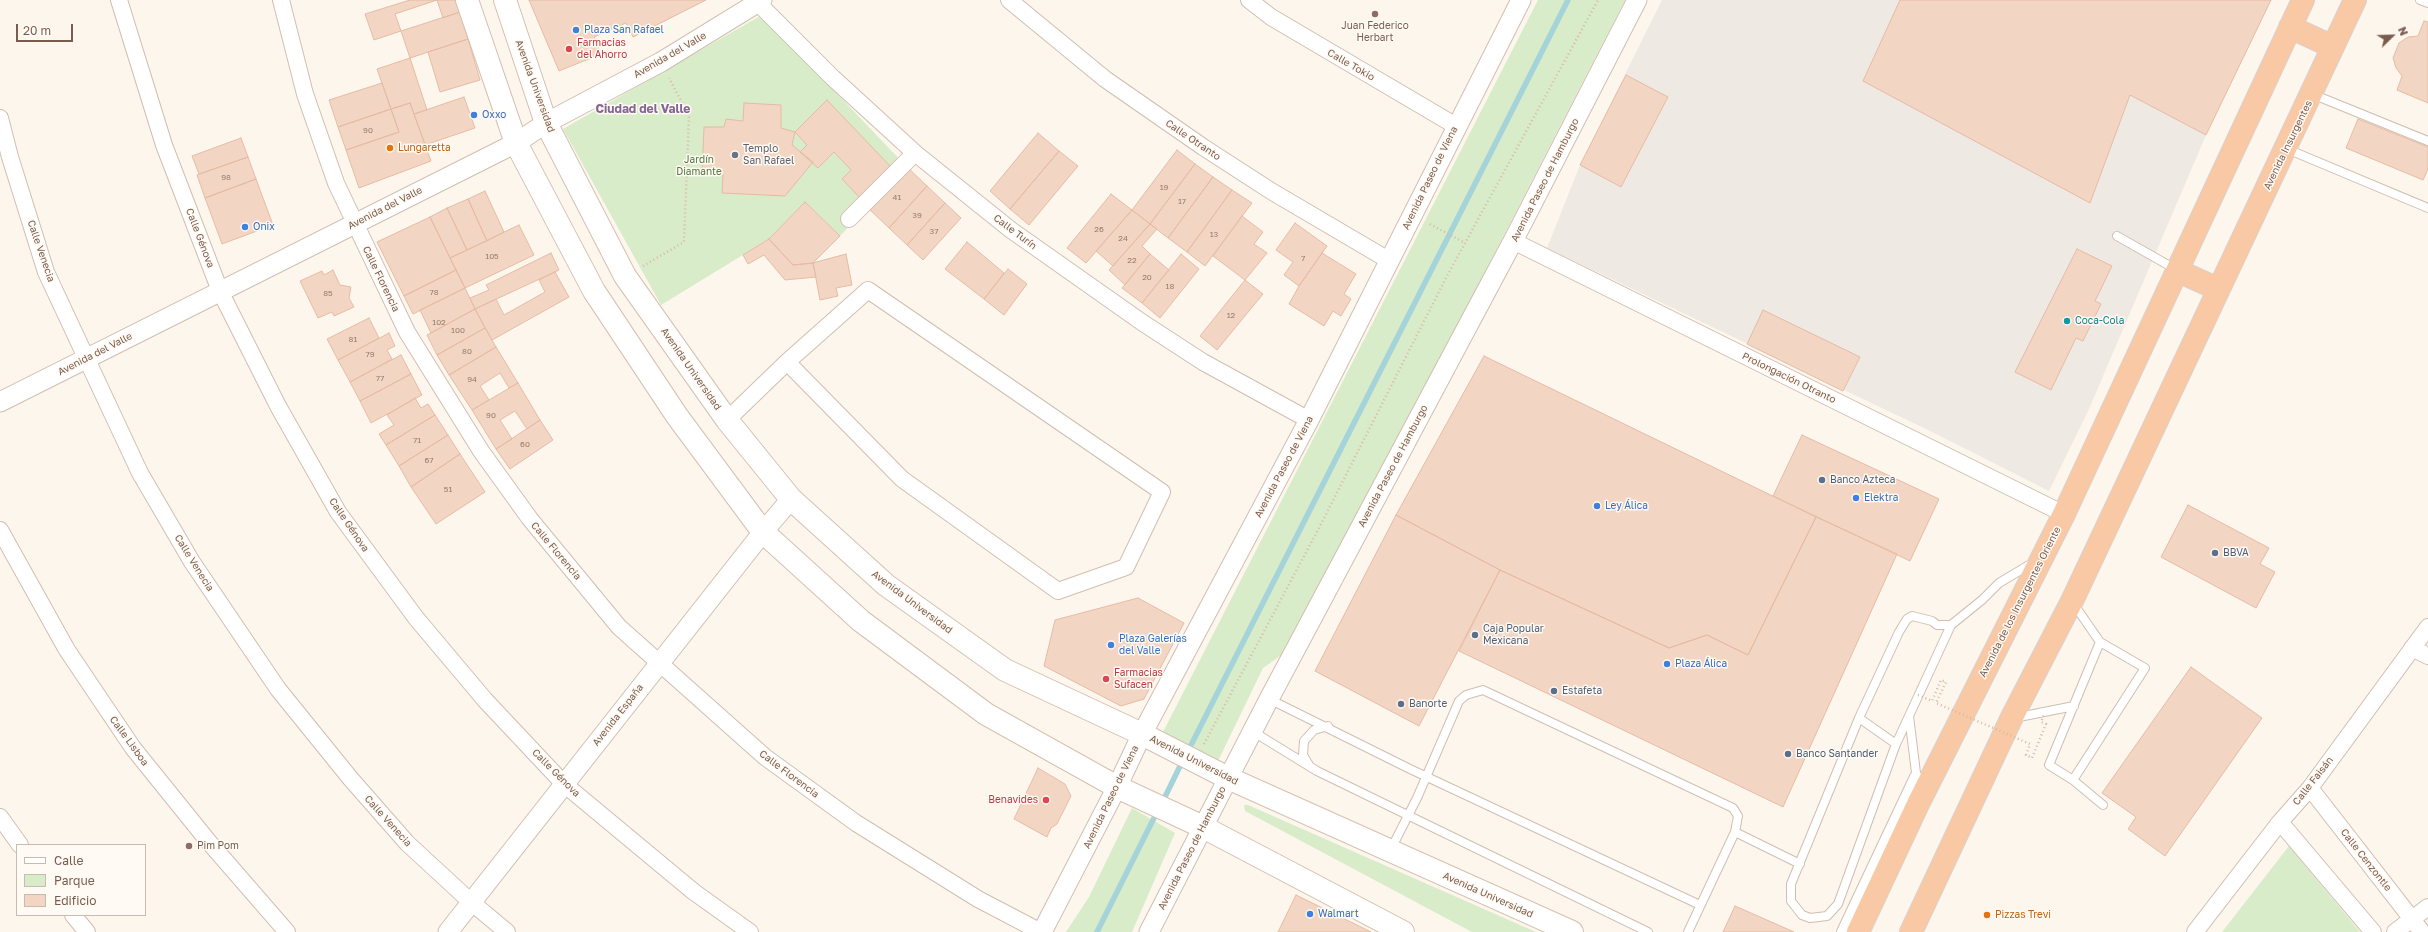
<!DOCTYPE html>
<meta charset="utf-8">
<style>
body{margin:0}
#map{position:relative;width:2428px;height:932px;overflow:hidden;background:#fdf6ec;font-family:"Golos Text",sans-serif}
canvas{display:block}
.legend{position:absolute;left:16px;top:844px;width:130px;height:72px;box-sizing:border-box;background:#fffaf3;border:1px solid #cabbb1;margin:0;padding:5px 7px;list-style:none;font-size:12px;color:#7a5c4d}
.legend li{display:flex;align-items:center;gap:8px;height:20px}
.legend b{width:20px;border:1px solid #cabbb1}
.north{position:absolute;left:2372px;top:16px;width:40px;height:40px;-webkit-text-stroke:3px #fffaf3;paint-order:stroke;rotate:67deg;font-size:11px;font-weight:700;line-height:16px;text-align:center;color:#7a5c4d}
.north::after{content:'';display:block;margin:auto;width:14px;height:18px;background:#7a5c4d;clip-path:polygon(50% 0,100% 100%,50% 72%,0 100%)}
.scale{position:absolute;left:16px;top:24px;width:57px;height:18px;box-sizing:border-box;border:2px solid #7a5c4d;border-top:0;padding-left:5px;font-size:12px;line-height:14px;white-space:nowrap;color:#7a5c4d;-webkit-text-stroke:3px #fffaf3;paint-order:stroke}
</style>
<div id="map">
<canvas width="2428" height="932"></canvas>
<ul class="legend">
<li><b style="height:5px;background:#fff"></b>Calle</li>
<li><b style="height:11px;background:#d8ecc9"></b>Parque</li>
<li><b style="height:11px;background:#f3d5c3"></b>Edificio</li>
</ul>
<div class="north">N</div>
<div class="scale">20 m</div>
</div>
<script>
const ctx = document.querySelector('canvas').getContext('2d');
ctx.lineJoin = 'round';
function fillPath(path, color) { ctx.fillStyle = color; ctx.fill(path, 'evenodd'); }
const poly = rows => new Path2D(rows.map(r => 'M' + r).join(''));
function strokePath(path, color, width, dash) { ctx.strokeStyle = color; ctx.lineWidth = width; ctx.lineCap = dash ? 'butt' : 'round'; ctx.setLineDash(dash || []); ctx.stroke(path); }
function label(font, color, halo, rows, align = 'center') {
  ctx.font = font + ' "Golos Text",sans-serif'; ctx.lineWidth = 3; ctx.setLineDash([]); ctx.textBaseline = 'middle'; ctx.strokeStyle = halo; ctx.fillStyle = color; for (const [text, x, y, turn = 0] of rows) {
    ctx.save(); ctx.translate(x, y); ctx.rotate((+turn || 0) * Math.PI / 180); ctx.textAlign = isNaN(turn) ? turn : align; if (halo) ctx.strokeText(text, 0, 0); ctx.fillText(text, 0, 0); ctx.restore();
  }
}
const industrial = poly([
 [1662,0,2271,0,2206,135,2089,409,2049,491,1932,432,1547,248,1580,165]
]);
const green = poly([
 [1538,0,1625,0,1291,648,1263,668,1218,761,1163,732],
 [762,15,906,166,840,236,805,202,769,239,661,305,563,129],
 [1244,805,1248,805,1536,932,1472,932,1245,811],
 [1132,808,1175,833,1132,932,1066,932,1089,897],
 [2289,846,2360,932,2222,932]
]);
const stream = poly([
 [1187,753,1568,0],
 [1162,803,1183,760],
 [1097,932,1158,810]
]);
const building = poly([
 [410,0,456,0,460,12,443,18,437,0,395,14,401,31,374,40,365,14,410,0],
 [529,0,706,0,633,37,626,23,594,37,601,54,559,71,529,0],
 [1900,0,2271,0,2206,135,2130,95,2090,203,1863,81,1900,0],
 [460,12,468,39,410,58,401,31,460,12],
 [2424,21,2428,22,2428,103,2397,90,2402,76,2396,68,2393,58,2399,43,2408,37,2418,36,2424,21],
 [468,39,480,80,440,92,428,52,468,39],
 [410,58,427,110,414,114,410,103,391,109,377,69,410,58],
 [1626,75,1668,97,1621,187,1580,165,1626,75],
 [382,83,391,109,338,127,329,100,382,83],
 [464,97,475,128,425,145,414,114,464,97],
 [827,100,892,168,860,198,842,179,851,170,834,152,818,168,800,152,807,145,795,132,827,100],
 [410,103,431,161,359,188,346,150,399,132,391,109,410,103],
 [744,103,781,105,781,128,795,132,792,145,813,162,785,196,722,193,723,175,702,175,704,127,724,127,726,119,743,121,744,103],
 [391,109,399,132,346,150,338,127,391,109],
 [2358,119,2428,147,2428,169,2423,180,2346,148,2358,119],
 [1038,133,1059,151,1010,209,990,191,1038,133],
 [241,138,248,157,199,174,192,156,241,138],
 [1177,150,1195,164,1150,224,1132,210,1177,150],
 [1059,151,1078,166,1029,225,1010,209,1059,151],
 [248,157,256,179,205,198,197,175,248,157],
 [1195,164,1213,177,1168,238,1150,224,1195,164],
 [906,166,927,186,889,228,868,208,906,166],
 [1213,177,1232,190,1187,252,1168,238,1213,177],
 [256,179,273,225,222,244,205,198,256,179],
 [927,186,945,203,907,245,889,228,927,186],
 [1232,190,1252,203,1205,266,1187,252,1232,190],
 [485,191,504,232,487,241,468,199,485,191],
 [1111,194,1132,210,1086,263,1067,248,1111,194],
 [468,199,487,241,467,250,447,208,468,199],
 [805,202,840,236,813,263,793,265,769,239,805,202],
 [945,203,961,218,923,260,907,245,945,203],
 [447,208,467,250,450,258,430,217,447,208],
 [1132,210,1150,224,1113,266,1096,251,1132,210],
 [1242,216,1263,232,1254,244,1267,253,1245,280,1213,256,1242,216],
 [430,217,456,270,404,296,377,242,430,217],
 [1295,223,1327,246,1299,286,1284,275,1293,262,1276,250,1295,223],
 [1150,224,1157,229,1142,246,1150,254,1125,285,1109,270,1150,224],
 [519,225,534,255,465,288,450,258,519,225],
 [769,239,793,265,813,263,816,277,785,280,764,255,748,264,743,255,769,239],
 [967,242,1004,273,984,299,945,269,967,242],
 [2077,249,2112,266,2095,301,2101,304,2083,341,2076,338,2051,390,2015,372,2077,249],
 [551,253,559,270,475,309,470,298,489,290,486,285,551,253],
 [1322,253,1356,274,1344,294,1351,299,1341,316,1333,311,1324,326,1289,304,1299,286,1322,253],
 [846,254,852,285,836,288,838,296,820,300,813,263,846,254],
 [1150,254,1169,270,1142,303,1122,288,1150,254],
 [1181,254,1199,269,1160,318,1142,303,1181,254],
 [1008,269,1027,284,1004,315,984,299,1008,269],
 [333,270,340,285,351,287,349,298,354,307,334,316,332,312,318,318,300,281,322,271,324,275,333,270],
 [456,270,465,288,413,314,404,296,456,270],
 [555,272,569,297,492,340,475,309,496,299,504,315,545,292,539,280,555,272],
 [1245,280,1263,294,1217,350,1200,336,1245,280],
 [465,288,475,309,431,333,420,310,465,288],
 [475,309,485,328,437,355,427,335,475,309],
 [1763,310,1860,357,1843,391,1747,344,1763,310],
 [369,318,379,338,338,360,327,339,369,318],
 [485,328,496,347,449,375,437,355,485,328],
 [389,333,395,346,387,350,392,359,350,382,338,360,389,333],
 [496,347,518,383,509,388,500,373,480,386,489,400,472,410,449,375,496,347],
 [401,355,411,374,360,401,350,382,401,355],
 [1484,356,1816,517,1748,655,1707,635,1669,648,1500,570,1396,515,1484,356],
 [411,374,422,395,371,423,360,401,411,374],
 [518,383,540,420,527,429,515,411,500,420,512,439,496,449,472,410,518,383],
 [415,398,421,408,428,404,435,415,386,445,379,434,394,425,387,415,415,398],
 [435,415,448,435,399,466,386,445,435,415],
 [540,420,553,440,510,469,496,449,540,420],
 [448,435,460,454,411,487,399,466,448,435],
 [1802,435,1939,499,1910,561,1773,496,1802,435],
 [460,454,485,492,436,524,411,487,460,454],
 [2188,505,2269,548,2260,564,2275,572,2256,608,2161,557,2188,505],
 [1396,515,1500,570,1419,726,1315,671,1396,515],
 [1816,517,1897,554,1783,807,1459,651,1500,570,1669,648,1707,635,1748,655,1816,517],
 [1138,598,1184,623,1144,699,1121,706,1044,666,1055,620,1138,598],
 [2191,667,2262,718,2165,856,2128,829,2136,817,2102,793,2191,667],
 [1038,768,1065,784,1071,796,1057,824,1051,828,1047,837,1014,819,1038,768],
 [1296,895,1371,932,1278,932,1296,895],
 [1735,906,1794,932,1723,932,1735,906]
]);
const path = poly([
 [1430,224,1465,243],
 [643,266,684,242,689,116,669,78],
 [1204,744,1319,528,1447,276,1598,0]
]);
const service = poly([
 [2420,0,2428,3],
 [2312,94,2428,141],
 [2287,149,2428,208],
 [2117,236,2177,270],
 [2073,603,2100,642],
 [2100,642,2145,668,2073,780,2049,765,2100,642],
 [1269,699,1410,769,1700,905],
 [1909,716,1896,744,1838,904,1827,916,1810,918,1802,915,1791,901,1791,884,1859,718,1899,632,1907,619,1912,616,1932,621,1937,625,1951,625],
 [1859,718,1896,744],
 [2014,718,2074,706],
 [1252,731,1317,771,1648,932],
 [1309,765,1303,755,1304,741,1314,730,1328,726],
 [2073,780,2103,805],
 [1917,781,1909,716,1951,625,1982,600,1999,583,2034,562],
 [1735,832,1800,864],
 [1391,849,1417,798,1459,701,1466,695,1483,690,1733,808,1738,816,1735,832,1688,932]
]);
const pedestrian = poly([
 [1843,932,1916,777]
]);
const minor = poly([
 [119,0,164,145,220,291,278,406,338,512,416,618,485,700,564,784,694,892,750,932],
 [281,0,305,94,336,183,355,223,407,332,481,451,530,519,619,627,765,757,856,823,978,899,1041,932],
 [755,0,833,78,915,153,1011,230,1143,323,1203,362,1309,420],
 [1009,0,1105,79,1203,147,1271,191,1390,261],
 [1249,0,1271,17,1456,126],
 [0,118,10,157,46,272,140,473,192,562,278,689,350,778,407,843,471,902,507,932],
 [849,219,915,153],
 [1513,241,2064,514],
 [727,420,787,362,868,290,1162,492,1126,567,1058,591,902,479,787,362],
 [0,530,67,650,133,748,208,841,287,932],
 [2412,648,2428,656],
 [2310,788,2422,932],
 [0,817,20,845],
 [2280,822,2373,932],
 [73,915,87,932],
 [2195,932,2280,822,2310,788,2428,627],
 [2395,932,2428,907]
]);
const tertiary = poly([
 [0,402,516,143,546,123,661,62,762,0],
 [448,932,763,532,791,499],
 [1042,932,1117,787,1142,734,1309,420,1521,0],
 [1149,932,1269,699,1513,241,1637,0]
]);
const secondary = poly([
 [467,0,516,143,594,291,677,416,763,532,861,621,986,714,1117,787,1203,827,1403,932],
 [505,0,546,123,625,276,727,420,791,499,886,585,1005,670,1142,734,1228,778,1572,932]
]);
const trunk = poly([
 [2290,27,2333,47],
 [2178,271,2218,289],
 [1858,932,1919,802,2064,514,2303,0],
 [1911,932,2011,719,2072,601,2355,0]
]);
const pathBridge = poly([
 [1918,695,1932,701,1941,680,1946,682,1936,703,2030,744,2026,755,2032,758,2046,724,2041,722,2045,713]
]);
const markers = [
 [1375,14,4,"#8d6e63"],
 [576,30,4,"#3f7fe0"],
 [569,49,4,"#e0444e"],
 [474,115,4,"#3f7fe0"],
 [390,148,4,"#e8710a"],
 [735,155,4,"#6b7280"],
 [245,227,4,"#3f7fe0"],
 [2067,321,4,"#0f9aa8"],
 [1822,480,4,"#5c6f8a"],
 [1856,498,4,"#3f7fe0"],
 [1597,506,4,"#3f7fe0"],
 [2215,553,4,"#5c6f8a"],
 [1475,635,4,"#5c6f8a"],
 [1111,645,4,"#3f7fe0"],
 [1667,664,4,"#3f7fe0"],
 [1106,679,4,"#e0444e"],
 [1554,691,4,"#5c6f8a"],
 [1401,704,4,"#5c6f8a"],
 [1788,754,4,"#5c6f8a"],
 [1046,800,4,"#e0444e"],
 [189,846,4,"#8d6e63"],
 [1310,914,4,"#3f7fe0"],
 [1987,915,4,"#e8710a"]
];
const numberNames = [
 ["90",368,130],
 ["98",226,177],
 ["19",1164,187],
 ["41",897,197],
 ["17",1182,201],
 ["39",917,215],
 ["26",1099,229],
 ["37",934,231],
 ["13",1214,234],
 ["24",1123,238],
 ["105",492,256],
 ["7",1303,258],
 ["22",1132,260],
 ["20",1147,277],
 ["18",1170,286],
 ["78",434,292],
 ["85",328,293],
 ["12",1231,315],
 ["102",439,322],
 ["100",458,330],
 ["81",353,339],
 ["80",467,351],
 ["79",370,354],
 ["77",380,378],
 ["94",472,379],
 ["90",491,415],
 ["71",417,440],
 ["60",525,444],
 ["67",429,460],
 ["51",448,489]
];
const educationNames = [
 ["Juan Federico",1375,26],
 ["Herbart",1375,38],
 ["Pim Pom",197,846,"left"]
];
const shopNames = [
 ["Plaza San Rafael",584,30],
 ["Oxxo",482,115],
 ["Onix",253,227],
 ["Elektra",1864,498],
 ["Ley Álica",1605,506],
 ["Plaza Galerías",1119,639],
 ["del Valle",1119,651],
 ["Plaza Álica",1675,664],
 ["Walmart",1318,914]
];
const healthNames = [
 ["Farmacias",577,43],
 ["del Ahorro",577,55],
 ["Farmacias",1114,673],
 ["Sufacen",1114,685],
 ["Benavides",1038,800,"right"]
];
const streetNames = [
 ["Avenida del Valle",670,55,-30],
 ["Calle Tokio",1351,65,30],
 ["Avenida Universidad",535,86,70],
 ["Calle Otranto",1193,140,34],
 ["Avenida Insurgentes",2288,145,-64],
 ["Avenida Paseo de Viena",1430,178,-64],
 ["Avenida Paseo de Hamburgo",1545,180,-63],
 ["Avenida del Valle",385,208,-27],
 ["Calle Turín",1015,232,37],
 ["Calle Génova",200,238,69],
 ["Calle Venecia",41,251,71],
 ["Calle Florencia",381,279,64],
 ["Avenida del Valle",95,354,-27],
 ["Avenida Universidad",691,369,55],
 ["Prolongación Otranto",1789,378,26],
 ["Avenida Paseo de Hamburgo",1393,466,-62],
 ["Avenida Paseo de Viena",1284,467,-62],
 ["Calle Génova",349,525,56],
 ["Calle Florencia",556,551,50],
 ["Calle Venecia",194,563,58],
 ["Avenida Universidad",912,602,37],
 ["Avenida de los Insurgentes Oriente",2020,602,-63],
 ["Avenida España",618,715,-52],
 ["Calle Lisboa",129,741,54],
 ["Avenida Universidad",1194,760,27],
 ["Calle Génova",556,773,45],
 ["Calle Florencia",789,774,37],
 ["Calle Faisán",2313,781,-52],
 ["Avenida Paseo de Viena",1111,797,-64],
 ["Calle Venecia",388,821,48],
 ["Avenida Paseo de Hamburgo",1192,848,-63],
 ["Calle Cenzontle",2366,860,52],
 ["Avenida Universidad",1488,895,24]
];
const foodNames = [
 ["Lungaretta",398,148],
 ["Pizzas Trevi",1995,915]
];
const worshipNames = [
 ["Templo",743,149],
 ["San Rafael",743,161]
];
const parkNames = [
 ["Jardín",699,160],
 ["Diamante",699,172]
];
const cultureNames = [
 ["Coca-Cola",2075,321]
];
const serviceNames = [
 ["Banco Azteca",1830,480],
 ["BBVA",2223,553],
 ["Caja Popular",1483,629],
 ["Mexicana",1483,641],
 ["Estafeta",1562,691],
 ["Banorte",1409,704],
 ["Banco Santander",1796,754]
];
const quarterNames = [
 ["Ciudad del Valle",643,109]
];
fillPath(industrial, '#efe9e4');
fillPath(green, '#d8ecc9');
strokePath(stream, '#a5d3da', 5.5);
fillPath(building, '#f3d5c3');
strokePath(building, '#e6bba3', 1);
strokePath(service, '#d1beb0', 10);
strokePath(pedestrian, '#d1beb0', 14);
strokePath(minor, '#d1beb0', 18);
strokePath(tertiary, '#d1beb0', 21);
strokePath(secondary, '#d6c0b0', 24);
strokePath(trunk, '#dad1cd', 24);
strokePath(path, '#d9b8a5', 2.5, [1, 3]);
strokePath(service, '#fff', 8);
strokePath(pedestrian, '#fff', 12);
strokePath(minor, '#fff', 16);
strokePath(tertiary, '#fff', 19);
strokePath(secondary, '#fff', 22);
strokePath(trunk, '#f9c8a4', 22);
strokePath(pathBridge, '#d9b8a5', 2.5, [1, 3]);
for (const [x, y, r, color] of markers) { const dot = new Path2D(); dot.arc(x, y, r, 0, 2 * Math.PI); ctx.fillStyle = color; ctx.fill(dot); strokePath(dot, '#fffaf3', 1.5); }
label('8px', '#987a6a', null, numberNames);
label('10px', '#785e54', '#fffaf3', educationNames);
label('10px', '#366cbe', '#fffaf3', shopNames, 'left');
label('10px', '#be3a42', '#fffaf3', healthNames, 'left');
label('10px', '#7a5c4d', '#fffaf3', streetNames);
label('10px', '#c56008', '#fffaf3', foodNames, 'left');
label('10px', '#5b616d', '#fffaf3', worshipNames, 'left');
label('10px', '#537a41', '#fffaf3', parkNames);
label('10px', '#0d838f', '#fffaf3', cultureNames, 'left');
label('10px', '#4e5e75', '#fffaf3', serviceNames, 'left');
label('bold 12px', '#846695', '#fffaf3', quarterNames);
</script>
